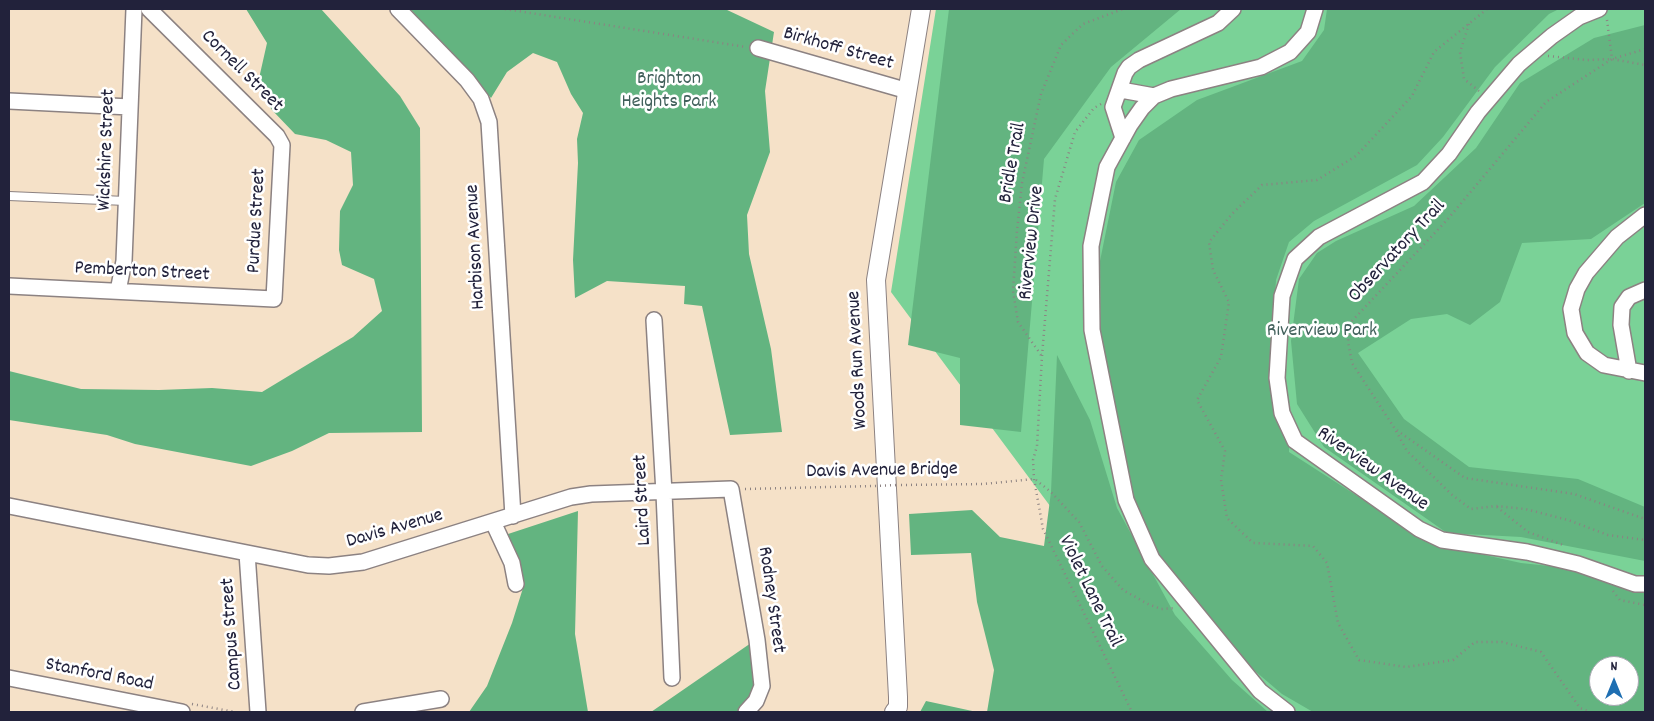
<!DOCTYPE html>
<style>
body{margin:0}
#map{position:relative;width:1654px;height:721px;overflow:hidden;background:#f5e1c8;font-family:Dekko,sans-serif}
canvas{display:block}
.frame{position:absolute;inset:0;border:10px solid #22223b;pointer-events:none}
.north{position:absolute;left:1589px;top:656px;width:50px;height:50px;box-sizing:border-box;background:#fff;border:1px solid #a7a7b1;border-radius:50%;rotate:0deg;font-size:14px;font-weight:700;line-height:20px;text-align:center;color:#22223b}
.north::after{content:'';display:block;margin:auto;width:18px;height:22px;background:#1f6fb2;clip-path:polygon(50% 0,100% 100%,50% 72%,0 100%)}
</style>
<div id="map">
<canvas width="1654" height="721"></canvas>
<div class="frame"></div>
<div class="north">N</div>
</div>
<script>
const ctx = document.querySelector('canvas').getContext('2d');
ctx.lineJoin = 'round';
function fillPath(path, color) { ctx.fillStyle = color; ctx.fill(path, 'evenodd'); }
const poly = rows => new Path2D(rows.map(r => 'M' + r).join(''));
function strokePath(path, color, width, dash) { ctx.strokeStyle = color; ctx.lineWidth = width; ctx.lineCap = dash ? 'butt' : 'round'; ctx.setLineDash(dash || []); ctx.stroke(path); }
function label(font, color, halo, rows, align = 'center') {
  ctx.font = font + ' Dekko,sans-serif'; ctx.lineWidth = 5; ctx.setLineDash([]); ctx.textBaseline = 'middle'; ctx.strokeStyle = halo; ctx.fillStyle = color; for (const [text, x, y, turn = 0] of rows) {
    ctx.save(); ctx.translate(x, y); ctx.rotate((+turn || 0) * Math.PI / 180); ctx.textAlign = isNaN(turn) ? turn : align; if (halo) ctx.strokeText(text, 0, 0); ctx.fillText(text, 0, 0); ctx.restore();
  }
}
const green = poly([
 [936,9,1645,9,1645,712,1129,712,1056,514,891,292],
 [1599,666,1629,666,1629,696,1599,696]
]);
const forest = poly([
 [246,9,321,9,400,96,420,128,422,432,329,433,292,451,251,466,135,444,107,435,9,420,9,371,81,389,159,390,212,388,262,392,353,337,382,311,374,279,342,265,339,250,340,211,353,185,351,152,326,140,295,134,272,110,261,93,260,74,267,43],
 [410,9,725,9,774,32,765,91,770,152,747,215,749,254,771,349,782,432,730,435,702,306,684,304,685,286,607,281,575,298,573,260,578,163,577,139,583,113,571,94,557,62,533,53,507,72,491,98],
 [949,9,1181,9,1111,67,1044,159,1021,432,960,425,960,358,908,345],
 [1327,9,1559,9,1549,14,1495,67,1443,137,1417,165,1314,221,1289,242,1276,280,1271,361,1290,424,1289,452,1407,528,1444,546,1521,563,1568,568,1632,592,1645,592,1645,712,1313,712,1282,694,1202,626,1161,574,1135,514,1101,345,1100,261,1116,182,1139,140,1197,100,1302,61,1324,30],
 [1599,666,1629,666,1629,696,1599,696],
 [1645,25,1645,203,1591,239,1522,243,1500,302,1470,325,1447,314,1411,319,1358,353,1404,419,1469,467,1578,479,1645,507,1645,561,1521,537,1447,533,1324,447,1297,404,1291,341,1299,279,1317,253,1336,241,1414,206,1476,148,1520,83,1594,38],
 [1057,355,1090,420,1117,508,1175,615,1232,680,1268,712,987,712,994,670,977,602,971,553,911,555,909,514,972,510,1000,537,1044,546,1051,492],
 [578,511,575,634,588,712,469,712,487,686,512,623,523,588,515,556,505,535],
 [751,643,756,712,651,712],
 [926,701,977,712,920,712]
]);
const path = poly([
 [505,9,746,47],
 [1487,9,1434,52,1412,96,1356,156,1317,180,1262,185,1232,214,1209,242,1213,270,1229,302,1221,357,1197,400,1225,451,1221,480,1227,518,1253,543,1313,546,1327,563,1338,623,1359,660,1406,667,1453,660,1475,642,1502,642,1541,652,1580,708,1590,712],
 [1607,20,1612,59],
 [1469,24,1460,52,1464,79,1479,91],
 [1645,49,1612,59,1546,102,1447,220,1351,322,1348,341,1352,363,1395,429,1465,478,1574,494,1645,519],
 [1548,56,1587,60,1612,59,1645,65],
 [1101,104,1094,108,1075,132,1055,199,1042,356,1037,446,1033,460,1034,479,1043,529,1132,712],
 [1041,355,1018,322,1013,291,1017,231,1022,183,1041,94,1061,45,1083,24,1123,9],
 [1396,431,1407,451,1451,494,1471,509,1496,506,1525,509,1568,520,1608,535,1645,540],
 [1036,480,1051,492,1079,522,1102,566,1123,590,1148,604,1161,609,1176,608],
 [901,485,983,484,1034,479],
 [745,489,872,486],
 [1497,507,1528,532,1563,545],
 [1613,591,1620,600,1645,605],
 [192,704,235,712]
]);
const service = poly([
 [9,196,126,201]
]);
const minor = poly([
 [398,9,467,80,481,99,489,122,513,516],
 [1599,9,1579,17,1552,36,1519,64,1478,112,1449,154,1423,182,1319,237,1295,259,1282,296,1277,378,1282,413,1295,441,1419,529,1442,540,1527,552,1578,564,1635,584,1645,584],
 [758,48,908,91],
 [1121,90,1154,96],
 [9,101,130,107],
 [1123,138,1113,107,1125,73,1129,67,1139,60,1218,23,1233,9],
 [1645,215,1617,237,1586,273,1577,289,1571,309,1575,333,1587,353,1604,365,1645,373],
 [9,286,274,299,282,145,277,136,149,9],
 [118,291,124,261,134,9],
 [654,320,664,493,672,678],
 [1629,371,1621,325,1622,307,1629,297,1645,290],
 [9,506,308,565,329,566,363,562,571,497,591,494,731,489,757,640,762,686,756,701,746,712],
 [493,522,512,563,516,584],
 [247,553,258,712],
 [9,678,182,712],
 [363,712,441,699],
 [1287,712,1260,691,1152,559,1126,500,1092,330,1091,246,1107,167,1130,125,1142,108,1154,96,1171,89,1261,67,1290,52,1308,32,1315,9]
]);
const tertiary = poly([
 [894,712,898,707,898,697,876,280,921,9]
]);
const pathBridge = poly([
 [875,486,898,485]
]);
const streetNames = [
 ["Birkhoff Street",838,50,16],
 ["Cornell Street",241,72,45],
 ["Wickshire Street",108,150,-88],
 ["Bridle Trail",1014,163,-80],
 ["Purdue Street",258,221,-87],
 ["Riverview Drive",1033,243,-84],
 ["Harbison Avenue",477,247,-93],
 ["Observatory Trail",1398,252,-47],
 ["Pemberton Street",142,273,3],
 ["Woods Run Avenue",859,360,-93],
 ["Riverview Avenue",1372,470,35],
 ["Davis Avenue Bridge",882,472,-1],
 ["Laird Street",644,500,-93],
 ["Davis Avenue",395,530,-16],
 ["Violet Lane Trail",1089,592,64],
 ["Rodney Street",770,600,82],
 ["Campus Street",233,634,-94],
 ["Stanford Road",99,676,11]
];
const parkNames = [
 ["Brighton",669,80],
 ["Heights Park",669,103],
 ["Riverview Park",1322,332]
];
fillPath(green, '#7ad297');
fillPath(forest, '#63b480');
strokePath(service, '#8c8282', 10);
strokePath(minor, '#8c8282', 18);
strokePath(tertiary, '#8c8282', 20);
strokePath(path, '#8c8282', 2.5, [1, 4]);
strokePath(service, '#fff', 8);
strokePath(minor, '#fff', 15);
strokePath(tertiary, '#fff', 18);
strokePath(pathBridge, '#8c8282', 2.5, [1, 4]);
label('20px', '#22223b', '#fff', streetNames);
label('20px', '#41605b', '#fff', parkNames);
</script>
